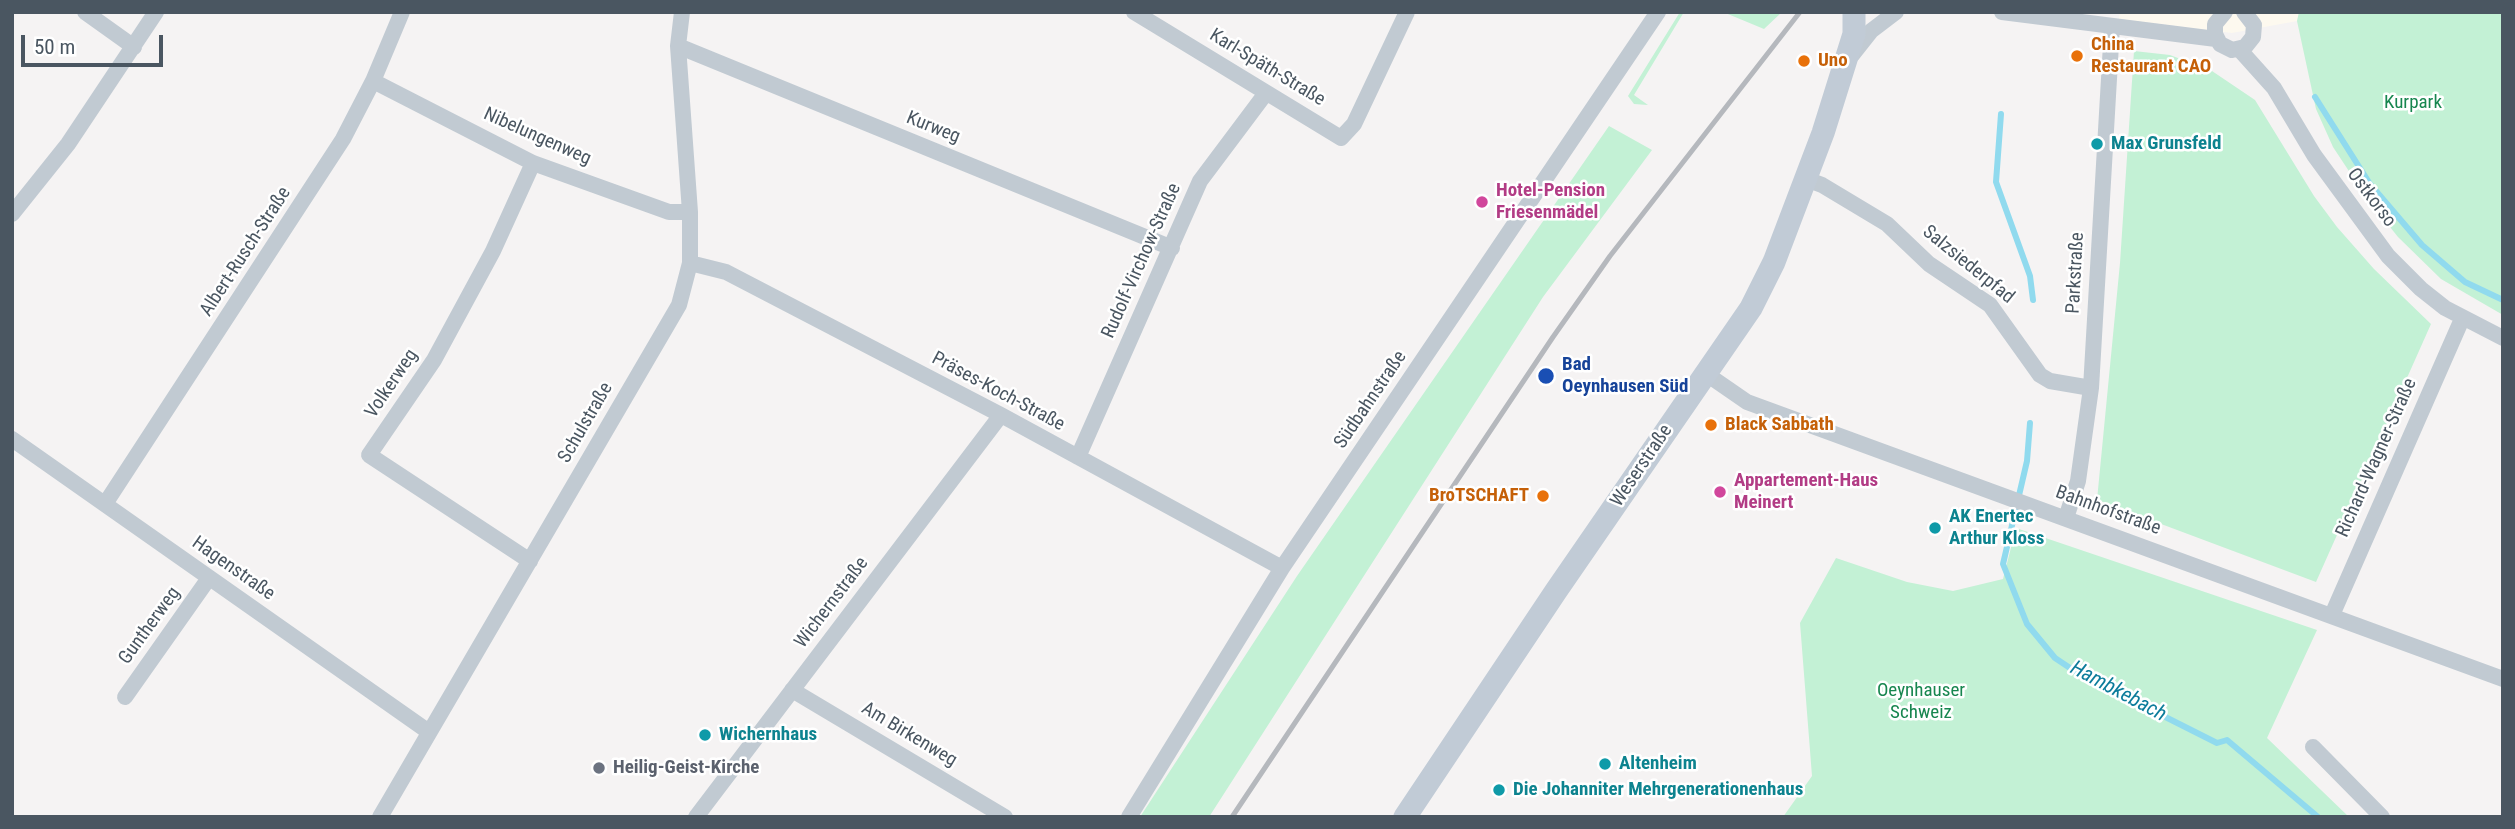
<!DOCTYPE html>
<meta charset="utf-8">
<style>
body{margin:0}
#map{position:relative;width:2515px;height:829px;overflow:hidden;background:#f5f3f3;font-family:"Roboto Condensed",sans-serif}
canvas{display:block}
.frame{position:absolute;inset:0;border:14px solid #4a5661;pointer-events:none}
.scale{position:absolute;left:21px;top:35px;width:142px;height:32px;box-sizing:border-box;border:4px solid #4a5661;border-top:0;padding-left:9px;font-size:21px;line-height:24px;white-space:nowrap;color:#4a5661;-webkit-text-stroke:5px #fff;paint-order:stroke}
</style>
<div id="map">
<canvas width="2515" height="829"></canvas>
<div class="frame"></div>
<div class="scale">50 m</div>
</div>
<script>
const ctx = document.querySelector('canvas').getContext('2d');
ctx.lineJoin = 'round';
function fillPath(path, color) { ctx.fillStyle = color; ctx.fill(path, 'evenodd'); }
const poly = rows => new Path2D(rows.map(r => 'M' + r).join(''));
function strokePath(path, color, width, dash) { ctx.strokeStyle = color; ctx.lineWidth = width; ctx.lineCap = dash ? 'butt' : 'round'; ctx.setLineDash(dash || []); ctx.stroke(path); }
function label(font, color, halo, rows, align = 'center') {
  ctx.font = font + ' "Roboto Condensed",sans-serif'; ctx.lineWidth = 5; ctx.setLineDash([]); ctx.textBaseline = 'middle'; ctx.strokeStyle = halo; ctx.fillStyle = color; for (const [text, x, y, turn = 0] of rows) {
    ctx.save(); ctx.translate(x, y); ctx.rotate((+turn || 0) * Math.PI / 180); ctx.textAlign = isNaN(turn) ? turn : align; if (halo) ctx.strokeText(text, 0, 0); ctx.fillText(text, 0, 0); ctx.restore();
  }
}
const commercial = poly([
 [2120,12,2299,12,2297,21,2232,33,2119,19]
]);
const green = poly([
 [1680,12,1684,12,1634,95,1648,105,1634,104,1628,96],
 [1723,12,1782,12,1764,29],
 [2299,12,2503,12,2503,315,2441,279,2398,237,2366,197,2333,147,2316,109,2297,21],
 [2134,51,2170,55,2212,71,2255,100,2314,196,2337,227,2374,269,2431,324,2316,582,2097,500,2120,263],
 [1609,126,1652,150,1543,297,1209,817,1140,817,1297,576],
 [2016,528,2317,630,2267,738,2349,817,1783,817,1812,776,1800,623,1836,558,1907,582,1953,591,2003,579]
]);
const stream = poly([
 [2315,97,2370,184,2422,245,2465,282,2503,300],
 [2001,114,1996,182,2030,276,2033,300],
 [2030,423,2027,461,2003,564,2027,624,2055,658,2076,672,2217,743,2227,740,2318,817]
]);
const street = poly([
 [85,12,134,47],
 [1134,12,1341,138,1354,124,1407,12],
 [2002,12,2216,39],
 [2225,12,2215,24,2215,34,2220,44,2232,50,2245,47,2253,37,2254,25,2244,12],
 [678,46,1172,248],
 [2239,49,2274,88,2314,155,2388,256,2421,289,2445,308,2503,338],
 [1852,55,1871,31,1896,12],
 [373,81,533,163,669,212,690,212],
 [1806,179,1822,185,1887,224,1929,264,1990,305,2040,375,2050,381,2091,388],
 [12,214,68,144,156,12],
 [690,263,726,272,1001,415,1282,568],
 [1705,373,1747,402,2503,679],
 [12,439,429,732],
 [1078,457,1200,181,1266,93],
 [105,504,343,139,373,81,402,12],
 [2066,518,2078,481,2091,388,2112,27],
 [530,561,369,455,434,360,493,251,533,163],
 [2332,615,2462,319],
 [792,690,1005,817],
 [125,697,209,578],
 [2313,747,2382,817],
 [380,817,679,305,690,263,690,212,678,46,682,12],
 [696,817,1001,415],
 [1129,817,1282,568,1658,12]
]);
const secondary = poly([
 [1405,817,1556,591,1751,308,1774,262,1823,133,1854,34,1854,12]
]);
const rail = poly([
 [1232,817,1553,337,1610,256,1800,12]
]);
const markers = [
 [2077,56,7,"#e8710a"],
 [1804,61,7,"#e8710a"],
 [2097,144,7,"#0f9aa8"],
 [1482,202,7,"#d1479c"],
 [1546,376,9,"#1a4fb4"],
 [1711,425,7,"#e8710a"],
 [1720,492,7,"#d1479c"],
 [1543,496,7,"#e8710a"],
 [1935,528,7,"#0f9aa8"],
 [705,735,7,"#0f9aa8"],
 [1605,764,7,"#0f9aa8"],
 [599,768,7,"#6b7280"],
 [1499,790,7,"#0f9aa8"]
];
const foodNames = [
 ["China",2091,45],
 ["Restaurant CAO",2091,67],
 ["Uno",1818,61],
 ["Black Sabbath",1725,425],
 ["BroTSCHAFT",1529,496,"right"]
];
const streetNames = [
 ["Karl-Späth-Straße",1267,68,31],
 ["Kurweg",933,128,22],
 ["Nibelungenweg",537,137,24],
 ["Ostkorso",2371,198,53],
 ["Albert-Rusch-Straße",246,252,-57],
 ["Rudolf-Virchow-Straße",1142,261,-66],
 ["Salzsiederpfad",1968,265,39],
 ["Parkstraße",2076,273,-87],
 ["Volkerweg",392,384,-56],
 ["Präses-Koch-Straße",998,392,28],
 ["Südbahnstraße",1371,400,-56],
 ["Schulstraße",586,423,-60],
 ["Richard-Wagner-Straße",2377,458,-66],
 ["Weserstraße",1642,466,-56],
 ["Bahnhofstraße",2108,511,20],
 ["Hagenstraße",233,569,35],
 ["Wichernstraße",832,603,-53],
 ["Guntherweg",150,626,-54],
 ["Am Birkenweg",909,735,31]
];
const parkNames = [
 ["Kurpark",2413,103],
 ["Oeynhauser",1921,691],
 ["Schweiz",1921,713]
];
const cultureNames = [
 ["Max Grunsfeld",2111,144],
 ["AK Enertec",1949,517],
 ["Arthur Kloss",1949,539],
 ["Wichernhaus",719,735],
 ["Altenheim",1619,764],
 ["Die Johanniter Mehrgenerationenhaus",1513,790]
];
const hotelNames = [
 ["Hotel-Pension",1496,191],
 ["Friesenmädel",1496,213],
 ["Appartement-Haus",1734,481],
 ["Meinert",1734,503]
];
const transitNames = [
 ["Bad",1562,365],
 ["Oeynhausen Süd",1562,387]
];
const worshipNames = [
 ["Heilig-Geist-Kirche",613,768]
];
const waterNames = [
 ["Hambkebach",2118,692,28]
];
fillPath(commercial, '#fdf9ef');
fillPath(green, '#c3f1d5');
strokePath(stream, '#90daee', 6);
strokePath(street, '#c1cad2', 16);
strokePath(secondary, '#c1cbd6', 23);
strokePath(rail, '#b5b8bd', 5);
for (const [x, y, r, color] of markers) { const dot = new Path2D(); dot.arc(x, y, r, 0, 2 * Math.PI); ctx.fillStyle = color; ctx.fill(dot); strokePath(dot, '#fff', 2.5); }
label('bold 19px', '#c56008', '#fff', foodNames, 'left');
label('19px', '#4a5661', '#fff', streetNames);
label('19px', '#17864f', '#fff', parkNames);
label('bold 19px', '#0d838f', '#fff', cultureNames, 'left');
label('bold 19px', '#b23c85', '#fff', hotelNames, 'left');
label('bold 19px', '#164399', '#fff', transitNames, 'left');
label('bold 19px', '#5b616d', '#fff', worshipNames, 'left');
label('italic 21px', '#0c7c9b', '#fff', waterNames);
</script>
